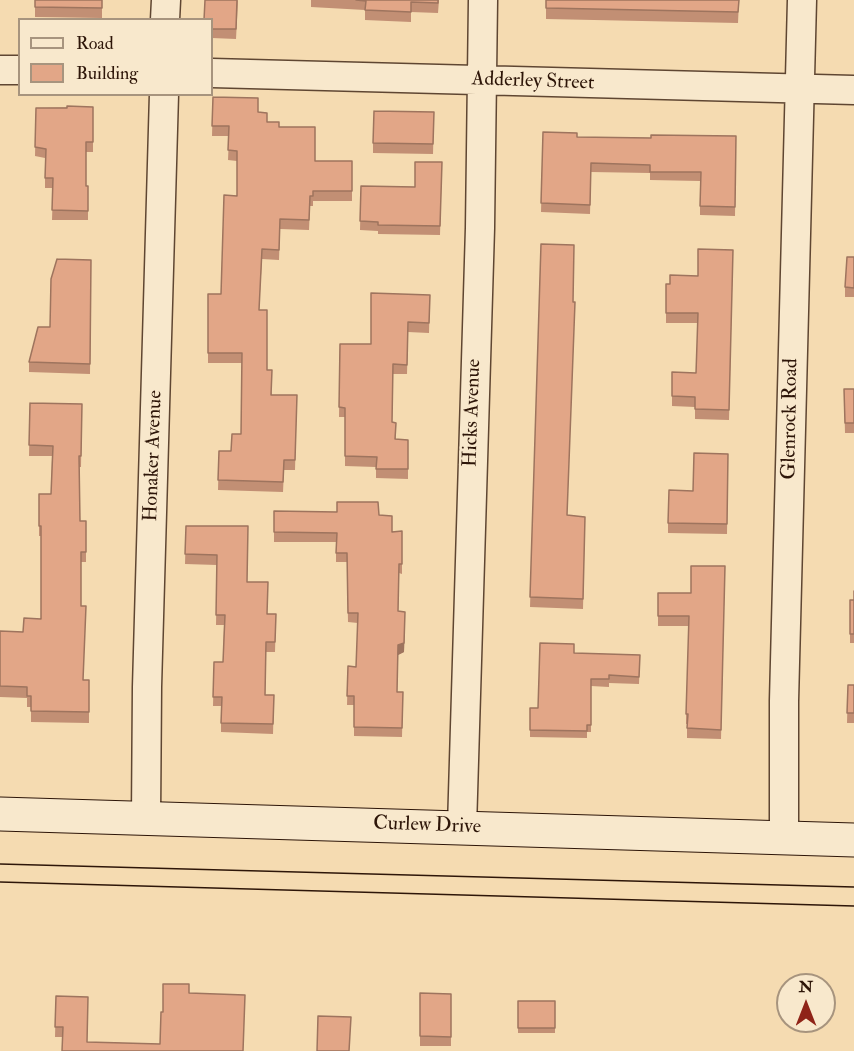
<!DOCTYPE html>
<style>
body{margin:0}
#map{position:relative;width:854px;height:1051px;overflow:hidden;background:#f5dbb1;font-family:"IM FELL Double Pica",serif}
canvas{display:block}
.legend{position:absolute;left:18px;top:18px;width:195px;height:78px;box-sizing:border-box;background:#f8e8cc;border:2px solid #a7947e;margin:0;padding:8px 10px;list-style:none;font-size:18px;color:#2d1508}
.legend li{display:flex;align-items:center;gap:12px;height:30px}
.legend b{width:30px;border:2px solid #a7947e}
.north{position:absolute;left:776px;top:973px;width:60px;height:60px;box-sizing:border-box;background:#f8e8cc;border:2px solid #a7947e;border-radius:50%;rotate:0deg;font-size:16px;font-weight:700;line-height:24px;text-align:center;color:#2d1508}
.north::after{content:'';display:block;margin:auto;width:21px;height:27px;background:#8f2418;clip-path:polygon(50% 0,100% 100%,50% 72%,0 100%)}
</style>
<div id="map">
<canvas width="854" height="1051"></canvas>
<ul class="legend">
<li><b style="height:8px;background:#f8e8cc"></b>Road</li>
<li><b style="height:16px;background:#e2a687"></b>Building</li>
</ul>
<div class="north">N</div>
</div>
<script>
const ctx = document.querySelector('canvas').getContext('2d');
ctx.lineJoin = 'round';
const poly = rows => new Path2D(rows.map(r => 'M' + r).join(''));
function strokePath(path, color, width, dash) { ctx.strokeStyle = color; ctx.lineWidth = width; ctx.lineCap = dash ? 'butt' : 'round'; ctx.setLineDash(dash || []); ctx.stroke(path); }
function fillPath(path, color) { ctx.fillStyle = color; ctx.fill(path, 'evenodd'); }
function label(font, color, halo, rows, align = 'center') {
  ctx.font = font + ' "IM FELL Double Pica",serif'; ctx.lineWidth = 4.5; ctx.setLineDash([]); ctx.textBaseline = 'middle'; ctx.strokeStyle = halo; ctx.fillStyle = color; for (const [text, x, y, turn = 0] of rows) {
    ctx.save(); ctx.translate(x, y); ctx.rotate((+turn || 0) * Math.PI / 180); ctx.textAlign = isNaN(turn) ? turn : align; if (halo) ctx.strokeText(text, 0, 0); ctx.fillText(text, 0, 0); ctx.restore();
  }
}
const street = poly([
 [165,20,166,0],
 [0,70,20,70],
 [212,73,854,90],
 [146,817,147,687,164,94],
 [462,827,480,228,483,0],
 [784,838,784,701,802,0]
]);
const secondary = poly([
 [0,814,854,840]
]);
const tram = poly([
 [0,864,854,887],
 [0,882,854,906]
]);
const wall = poly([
 [35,0,102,0,102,18,35,17],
 [238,0,236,39,212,38,212,20],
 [304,0,439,0,438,13,411,12,411,22,365,20,365,10,311,7,311,0],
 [546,0,739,0,738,23,546,19],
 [213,97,258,112,267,122,279,127,315,161,352,161,352,201,313,201,313,206,310,206,309,230,280,229,279,260,262,259,259,310,267,370,272,395,297,395,295,470,284,470,283,492,218,490,219,451,231,451,241,434,242,363,208,363,208,294,221,294,237,196,237,161,228,160,229,136,212,136],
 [93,107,93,152,86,152,86,186,88,186,88,220,52,220,53,188,45,188,45,158,35,156,36,108],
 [434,112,433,154,373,153,373,143],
 [543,132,577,137,651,138,736,136,735,216,700,215,700,181,650,180,650,173,591,172,590,214,541,212],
 [442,162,440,235,378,234,378,231,360,230,361,186,415,187],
 [541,244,567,515,585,517,583,609,530,607],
 [733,250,729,420,695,419,695,407,672,406,672,372,696,373,698,323,666,323,666,284,670,284,698,276],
 [854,257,854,297,845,297,845,287],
 [91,260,90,374,29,372,29,362],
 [430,295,429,333,408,332,407,374,393,374,392,422,396,439,408,440,408,479,376,478,376,467,345,466,345,417,339,417,340,344,371,344],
 [844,389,854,389,854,433,845,433],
 [30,403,82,404,81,467,79,467,80,521,86,521,86,562,81,562,81,606,83,680,89,680,89,723,31,722,31,707,27,707,27,698,0,697,0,631,23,632,41,619,41,536,39,536,39,494,51,494,52,456,29,456],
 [728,454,727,534,668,533,668,523,693,491],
 [274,511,379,515,392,532,402,531,402,574,399,573,398,611,405,621,404,652,398,655,397,692,403,692,402,737,354,736,354,705,347,705,348,666,356,667,358,623,348,622,347,562,336,562,336,542,274,542],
 [186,526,247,582,268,614,276,614,275,652,266,652,265,695,274,695,273,734,221,732,221,706,213,706,214,662,223,662,224,625,216,625,217,565,185,564],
 [725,566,721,739,687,738,687,724,686,724,686,714,689,626,658,626,658,593,691,593],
 [854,591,854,643,850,643,850,600,854,600],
 [574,653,640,655,639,684,609,683,609,687,591,686,591,732,587,732,587,738,530,737,530,708,538,708],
 [848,685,854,685,854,723,847,723],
 [189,993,243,1051,62,1051,63,1037,55,1037,56,996,87,1042,160,1044,163,1012],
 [420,993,451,994,451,1046,420,1046],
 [518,1001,555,1001,555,1033,518,1033]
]);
const shadedWall = poly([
 [405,612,404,652,398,655,398,645]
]);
const building = poly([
 [35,0,102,0,102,8,35,7,35,0],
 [205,0,237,0,236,29,212,29,212,20,204,20,205,0],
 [356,0,438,0,438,3,411,2,411,12,365,10,366,1,356,0],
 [546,0,739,0,738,12,546,8,546,0],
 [213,97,258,98,258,112,267,113,267,122,279,122,279,127,315,127,315,161,352,161,352,191,313,191,313,196,310,196,309,220,280,219,279,250,262,249,259,310,267,310,267,370,272,370,271,395,297,395,295,460,284,460,283,482,218,480,219,451,231,451,232,434,241,434,242,353,208,353,208,294,221,294,224,195,237,196,237,151,228,150,229,126,212,126,213,97],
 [67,106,93,107,93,142,86,142,86,186,88,186,88,211,52,210,53,178,45,178,46,149,35,147,36,108,67,108,67,106],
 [374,111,434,112,433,144,373,143,374,111],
 [543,132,577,133,577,137,651,138,651,135,736,136,735,207,700,206,701,172,650,172,650,165,591,163,590,205,541,203,543,132],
 [415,162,442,162,440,226,378,225,378,222,360,221,361,186,415,187,415,162],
 [541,244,574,245,573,302,575,302,567,515,585,517,583,599,530,597,541,244],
 [698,249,733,250,729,410,695,409,695,397,672,396,672,372,696,373,698,313,666,313,666,284,670,284,670,275,698,276,698,249],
 [847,257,854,257,854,288,845,287,847,257],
 [57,259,91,260,90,364,29,362,38,327,50,327,51,279,57,259],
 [371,293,430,295,429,323,408,322,407,365,393,364,392,422,396,423,395,439,408,440,408,469,376,469,377,457,345,456,345,408,339,407,340,344,371,344,371,293],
 [844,389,854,389,854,423,845,423,844,389],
 [30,403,82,404,81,456,79,456,80,521,86,521,86,552,81,552,81,606,86,606,83,680,89,680,89,712,31,711,31,696,27,696,27,687,0,686,0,631,23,632,24,618,41,619,41,526,39,526,39,494,51,494,53,446,29,445,30,403],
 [694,453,728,454,727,524,668,523,669,490,693,491,694,453],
 [337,502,378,502,379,515,392,516,392,532,402,531,402,564,399,564,398,611,405,612,404,643,398,645,397,692,403,692,402,728,354,727,354,696,347,696,348,666,356,667,358,613,348,613,347,553,336,553,337,533,274,532,274,511,337,512,337,502],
 [186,526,248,526,247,582,268,582,267,614,276,614,275,642,266,642,265,695,274,695,273,724,221,723,222,697,213,697,214,662,223,662,225,615,216,615,217,555,185,554,186,526],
 [691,566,725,566,721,730,687,728,688,714,686,714,689,616,658,616,658,593,691,593,691,566],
 [854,591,854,634,850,634,850,600,854,600,854,591],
 [540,643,574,644,574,653,640,655,639,677,609,675,609,679,591,679,591,725,587,725,587,731,530,730,530,708,538,708,540,643],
 [848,685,854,685,854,713,847,713,848,685],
 [163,984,189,984,189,993,245,995,243,1051,62,1051,63,1027,55,1027,56,996,88,997,87,1042,160,1044,161,1012,163,1012,163,984],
 [420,993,451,994,451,1037,420,1036,420,993],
 [518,1001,555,1001,555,1028,518,1028,518,1001],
 [318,1016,351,1017,349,1051,317,1051,318,1016]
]);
const streetNames = [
 ["Adderley Street",533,82,2],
 ["Hicks Avenue",473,413,-88],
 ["Glenrock Road",791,419,-89],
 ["Honaker Avenue",154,456,-88],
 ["Curlew Drive",427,826,2]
];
strokePath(street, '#5f4632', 31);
strokePath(secondary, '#2d1508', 35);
strokePath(street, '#f8e8cc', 28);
strokePath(secondary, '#f8e8cc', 33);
strokePath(tram, '#2d1508', 1.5);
fillPath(wall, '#c28f74');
fillPath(shadedWall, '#9e745e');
fillPath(building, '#e2a687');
strokePath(building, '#9e745e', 1.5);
label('20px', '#2d1508', '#f8e8cc', streetNames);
</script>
